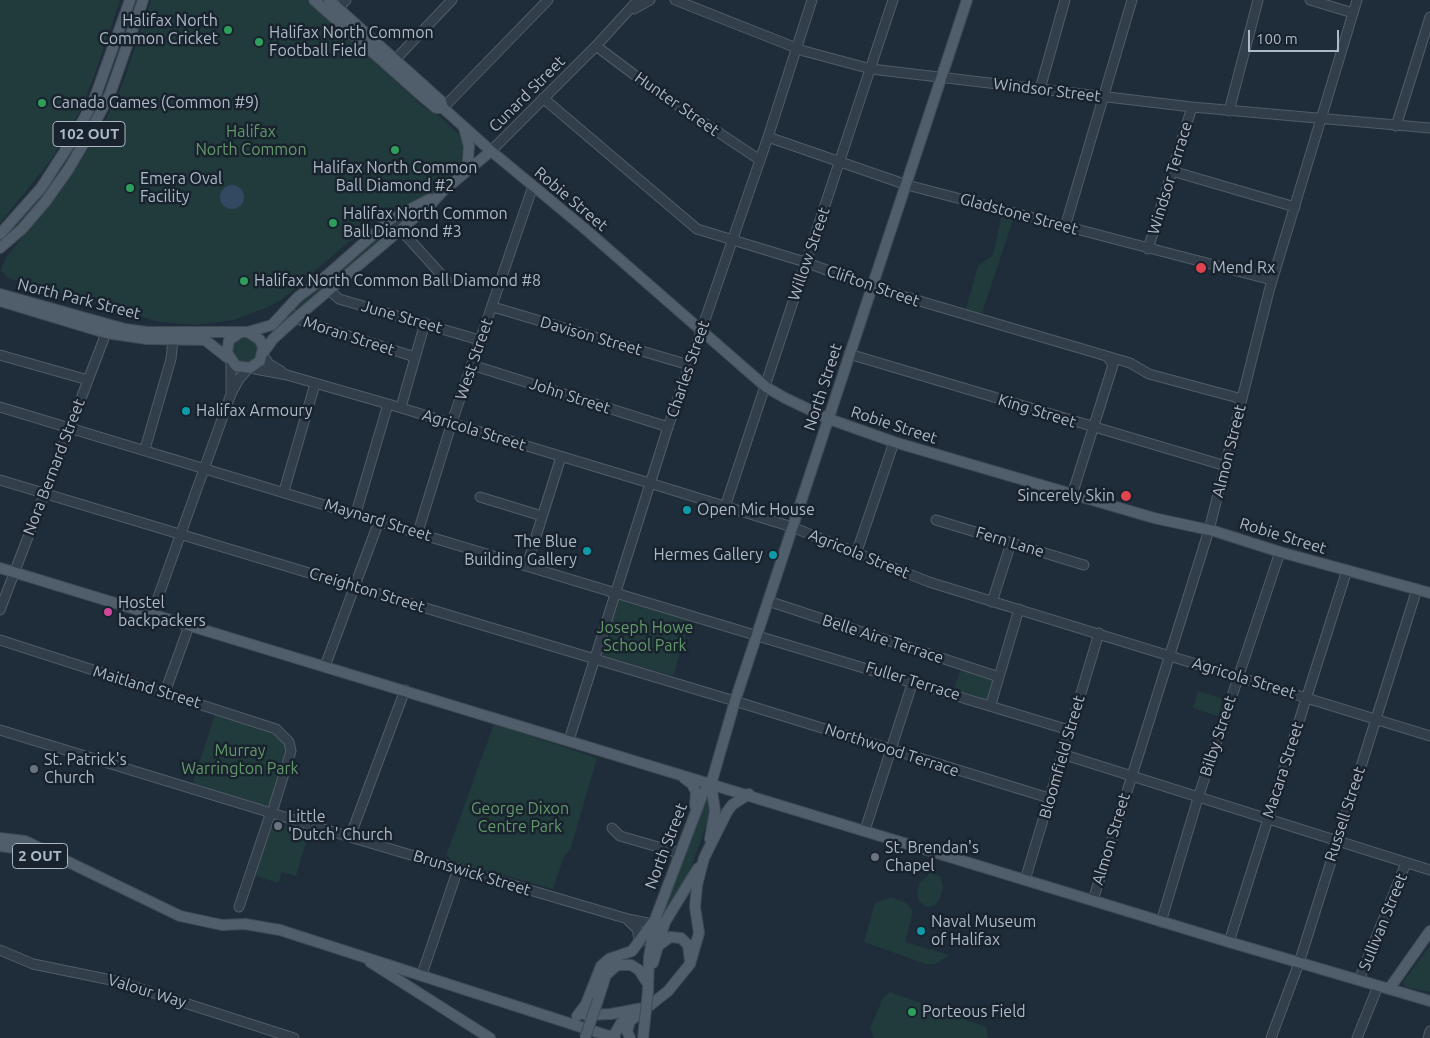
<!DOCTYPE html>
<style>
body{margin:0}
#map{position:relative;width:1430px;height:1038px;overflow:hidden;background:#1f2d3a;font-family:Ubuntu,sans-serif}
canvas{display:block}
.scale{position:absolute;left:1248px;top:30px;width:91px;height:22px;box-sizing:border-box;border:2px solid #adb9c7;border-top:0;padding-left:6px;font-size:15px;line-height:18px;white-space:nowrap;color:#adb9c7;-webkit-text-stroke:4px #18232e;paint-order:stroke}
</style>
<div id="map">
<canvas width="1430" height="1038"></canvas>
<div class="scale">100 m</div>
</div>
<script>
const ctx = document.querySelector('canvas').getContext('2d');
ctx.lineJoin = 'round';
function fillPath(path, color) { ctx.fillStyle = color; ctx.fill(path, 'evenodd'); }
const poly = rows => new Path2D(rows.map(r => 'M' + r).join(''));
function strokePath(path, color, width, dash) { ctx.strokeStyle = color; ctx.lineWidth = width; ctx.lineCap = dash ? 'butt' : 'round'; ctx.setLineDash(dash || []); ctx.stroke(path); }
function label(font, color, halo, rows, align = 'center') {
  ctx.font = font + ' Ubuntu,sans-serif'; ctx.lineWidth = 5; ctx.setLineDash([]); ctx.textBaseline = 'middle'; ctx.strokeStyle = halo; ctx.fillStyle = color; for (const [text, x, y, turn = 0] of rows) {
    ctx.save(); ctx.translate(x, y); ctx.rotate((+turn || 0) * Math.PI / 180); ctx.textAlign = isNaN(turn) ? turn : align; if (halo) ctx.strokeText(text, 0, 0); ctx.fillText(text, 0, 0); ctx.restore();
  }
}
const green = poly([
 [0,0,120,0,93,79,79,113,51,160,0,223],
 [151,0,306,0,425,108,440,117,461,136,464,142,464,166,429,197,376,226,378,217,281,300,268,307,233,320,195,325,159,322,8,278,1,270,6,257,60,192,105,121,123,83],
 [108,76,113,78,94,118,43,201,0,246,0,240,39,199,74,145,90,118],
 [1002,214,1014,217,982,313,966,309,978,266,993,255],
 [390,226,392,230,296,314,293,309,294,304],
 '233 351a13 13 0 1 1 26 0a13 13 0 1 1-26 0Z',
 [618,599,690,620,673,676,601,655],
 [961,669,994,680,988,700,954,689],
 [1198,691,1223,699,1218,716,1193,708],
 [215,714,278,736,285,745,287,754,269,807,193,783],
 [494,724,597,758,570,850,564,856,553,889,449,860,450,858,446,856],
 [707,795,710,814,707,824,691,867,666,914,662,913],
 [285,825,309,832,296,876,282,872,278,883,255,876,270,827,283,831],
 [930,873,940,876,943,886,940,899,935,905,926,907,919,901,917,890,920,883],
 [891,897,906,903,913,911,905,942,949,955,936,964,926,964,864,942,875,903],
 [1430,946,1430,992,1405,987,1403,982],
 [890,992,986,1027,988,1038,874,1038,870,1028,883,998]
]);
const water = poly([
 '220 197a12 12 0 1 1 24 0a12 12 0 1 1-24 0Z'
]);
const minor = poly([
 [675,0,804,51,871,69,1192,107,1430,128],
 [1310,0,1353,13],
 [338,8,346,0],
 [634,9,650,0],
 [596,46,656,91,760,160],
 [390,65,452,0],
 [1040,89,1065,0],
 [543,98,697,229,805,262,872,287,1130,363,1149,374,1242,399],
 [443,108,548,0],
 [1229,111,1258,0],
 [1396,126,1430,17],
 [768,137,907,185,1272,280],
 [491,151,596,46,638,0],
 [1172,171,1295,207],
 [391,219,447,281],
 [1065,227,1132,0],
 [1148,249,1192,107],
 [330,291,339,299,476,339],
 [493,307,689,365],
 [286,309,296,318,305,322,415,357],
 [849,354,1226,466],
 [0,355,88,380],
 [263,355,269,364,281,371],
 [231,362,231,391],
 [472,365,668,427],
 [250,368,287,375,388,404,656,485,792,527,929,582,1430,736],
 [0,407,1069,730],
 [401,407,425,323],
 [145,449,171,359,173,339],
 [0,480,728,699,1049,798],
 [284,491,315,384],
 [1072,495,1113,365,1109,359],
 [480,497,542,516],
 [725,507,893,0],
 [356,513,388,404],
 [936,520,1084,565],
 [418,532,452,422,533,186],
 [856,554,894,442],
 [527,565,561,457],
 [768,601,999,677],
 [992,602,1011,543],
 [0,610,108,328],
 [152,614,231,394,239,379,248,369],
 [0,640,276,729,289,742,291,751,274,806],
 [325,666,379,521],
 [165,692,189,626],
 [991,704,1019,609],
 [0,730,350,837,628,919,652,924],
 [569,740,668,427,768,137,812,0],
 [1062,754,1430,870],
 [612,828,620,836,679,853],
 [865,830,913,681],
 [350,837,405,690],
 [1025,880,1099,633],
 [1093,900,1209,530,1269,291,1357,0],
 [239,907,271,812],
 [628,920,637,929,640,942],
 [1161,922,1198,798,1280,552],
 [1229,942,1347,570],
 [0,950,33,964,116,981,294,1038],
 [422,974,458,869],
 [1359,980,1406,863],
 [1271,1038,1299,963,1417,589],
 [1357,1038,1378,986],
 [1428,1038,1430,1031]
]);
const major = poly([
 [314,0,424,98,436,108,443,108],
 [329,0,441,101,443,108,491,151,584,228,766,387,785,398,829,419,894,442,1154,518,1214,531,1280,552,1430,593],
 [464,128,469,146,467,171],
 [0,234,41,188,74,137,94,100,130,0],
 [0,248,22,229,46,201,68,170,87,138,110,94,143,0],
 [0,294,125,329,147,332,248,332,260,340,263,348,260,361,250,368,236,366,227,353,229,340,241,332],
 [0,301,106,333,147,339,205,340,228,358],
 [248,332,272,325,298,297,325,277,391,219,430,199],
 [263,353,273,339,296,318,432,203,442,192,491,151],
 [0,568,1229,942,1430,1001],
 [684,778,692,784,696,792,695,806],
 [0,838,25,841,180,916,222,925,245,924,280,930,615,1038],
 [710,839,715,811,711,784],
 [0,846,21,849,48,858],
 [658,946,670,937,681,938,688,945,690,961],
 [370,962,490,1038],
 [653,963,665,922,698,868],
 [1389,989,1430,931],
 [648,991,649,957,656,917,703,793,711,784,735,701,967,0],
 [598,1000,606,975,617,965,631,965,639,970,648,984],
 [586,1015,611,1014,643,1008],
 [577,1016,586,1004,601,966,609,959,632,951,653,922],
 [613,1037,621,1023,632,1015],
 [630,1038,627,1031,630,1021,668,991,690,964,699,933,695,907,697,885,704,858,727,812,732,805,749,794]
]);
const majorBridge = poly([
 [585,1038,598,1000],
 [643,1038,648,991]
]);
const markers = [
 [228,30,5,"#2e9e5b"],
 [259,42,5,"#2e9e5b"],
 [42,103,5,"#2e9e5b"],
 [395,150,5,"#2e9e5b"],
 [130,188,5,"#2e9e5b"],
 [333,223,5,"#2e9e5b"],
 [1201,268,6,"#e0444e"],
 [244,281,5,"#2e9e5b"],
 [186,411,5,"#0f9aa8"],
 [1126,496,6,"#e0444e"],
 [687,510,5,"#0f9aa8"],
 [587,551,5,"#0f9aa8"],
 [773,555,5,"#0f9aa8"],
 [108,612,5,"#d1479c"],
 [34,769,5,"#6b7280"],
 [278,826,5,"#6b7280"],
 [875,857,5,"#6b7280"],
 [921,931,5,"#0f9aa8"],
 [912,1012,5,"#2e9e5b"]
];
const shields = [
 [89,134,72],
 [40,856,55]
];
const shieldNames = [
 ["102 OUT",89,134],
 ["2 OUT",40,856]
];
const poiNames = [
 ["Halifax North",218,21,"right"],
 ["Common Cricket",218,39,"right"],
 ["Halifax North Common",269,33],
 ["Football Field",269,51],
 ["Canada Games (Common #9)",52,103],
 ["Halifax North Common",395,168,"center"],
 ["Ball Diamond #2",395,186,"center"],
 ["Emera Oval",140,179],
 ["Facility",140,197],
 ["Halifax North Common",343,214],
 ["Ball Diamond #3",343,232],
 ["Mend Rx",1212,268],
 ["Halifax North Common Ball Diamond #8",254,281],
 ["Halifax Armoury",196,411],
 ["Sincerely Skin",1115,496,"right"],
 ["Open Mic House",697,510],
 ["The Blue",577,542,"right"],
 ["Building Gallery",577,560,"right"],
 ["Hermes Gallery",763,555,"right"],
 ["Hostel",118,603],
 ["backpackers",118,621],
 ["St. Patrick's",44,760],
 ["Church",44,778],
 ["Little",288,817],
 ["'Dutch' Church",288,835],
 ["St. Brendan's",885,848],
 ["Chapel",885,866],
 ["Naval Museum",931,922],
 ["of Halifax",931,940],
 ["Porteous Field",922,1012]
];
const streetNames = [
 ["Windsor Street",1047,90,7],
 ["Cunard Street",527,94,-45],
 ["Hunter Street",677,104,35],
 ["Windsor Terrace",1170,178,-73],
 ["Robie Street",571,199,40],
 ["Gladstone Street",1019,214,15],
 ["Willow Street",809,254,-71],
 ["Clifton Street",873,286,19],
 ["North Park Street",79,299,14],
 ["June Street",402,317,16],
 ["Moran Street",349,336,18],
 ["Davison Street",591,336,16],
 ["West Street",474,359,-71],
 ["Charles Street",688,369,-71],
 ["North Street",823,387,-72],
 ["John Street",570,396,18],
 ["King Street",1037,411,17],
 ["Robie Street",894,425,18],
 ["Agricola Street",474,430,17],
 ["Almon Street",1229,451,-76],
 ["Nora Bernard Street",54,467,-69],
 ["Maynard Street",378,520,17],
 ["Robie Street",1283,536,17],
 ["Fern Lane",1010,542,17],
 ["Agricola Street",859,554,22],
 ["Creighton Street",367,590,17],
 ["Belle Aire Terrace",883,639,18],
 ["Agricola Street",1244,678,17],
 ["Fuller Terrace",913,681,17],
 ["Maitland Street",147,687,17],
 ["Bilby Street",1218,736,-72],
 ["Northwood Terrace",892,750,18],
 ["Bloomfield Street",1062,757,-74],
 ["Macara Street",1283,770,-72],
 ["Russell Street",1345,814,-72],
 ["Almon Street",1111,839,-73],
 ["North Street",666,846,-69],
 ["Brunswick Street",472,873,17],
 ["Sullivan Street",1383,922,-68],
 ["Valour Way",147,991,17]
];
const parkNames = [
 ["Halifax",251,132],
 ["North Common",251,150],
 ["Joseph Howe",645,628],
 ["School Park",645,646],
 ["Murray",240,751],
 ["Warrington Park",240,769],
 ["George Dixon",520,809],
 ["Centre Park",520,827]
];
fillPath(green, '#213a3b');
fillPath(water, '#314a62');
strokePath(minor, '#505c68', 11);
strokePath(major, '#3f4a56', 12);
strokePath(minor, '#323e4a', 9);
strokePath(major, '#505d6a', 10);
strokePath(majorBridge, '#3f4a56', 12, []);
strokePath(majorBridge, '#505d6a', 10);
for (const [x, y, r, color] of markers) { const dot = new Path2D(); dot.arc(x, y, r, 0, 2 * Math.PI); ctx.fillStyle = color; ctx.fill(dot); strokePath(dot, '#18232e', 2); }
for (const [x, y, w] of shields) { const box = new Path2D(); box.roundRect(x - w / 2, y - 12.5, w, 25, 4); ctx.fillStyle = '#18232e'; ctx.fill(box); strokePath(box, '#adb9c7', 1); }
label('bold 15px', '#adb9c7', null, shieldNames);
label('16px', '#adb9c7', '#18232e', poiNames, 'left');
label('16px', '#adb9c7', '#18232e', streetNames);
label('16px', '#63996a', '#18232e', parkNames);
</script>
